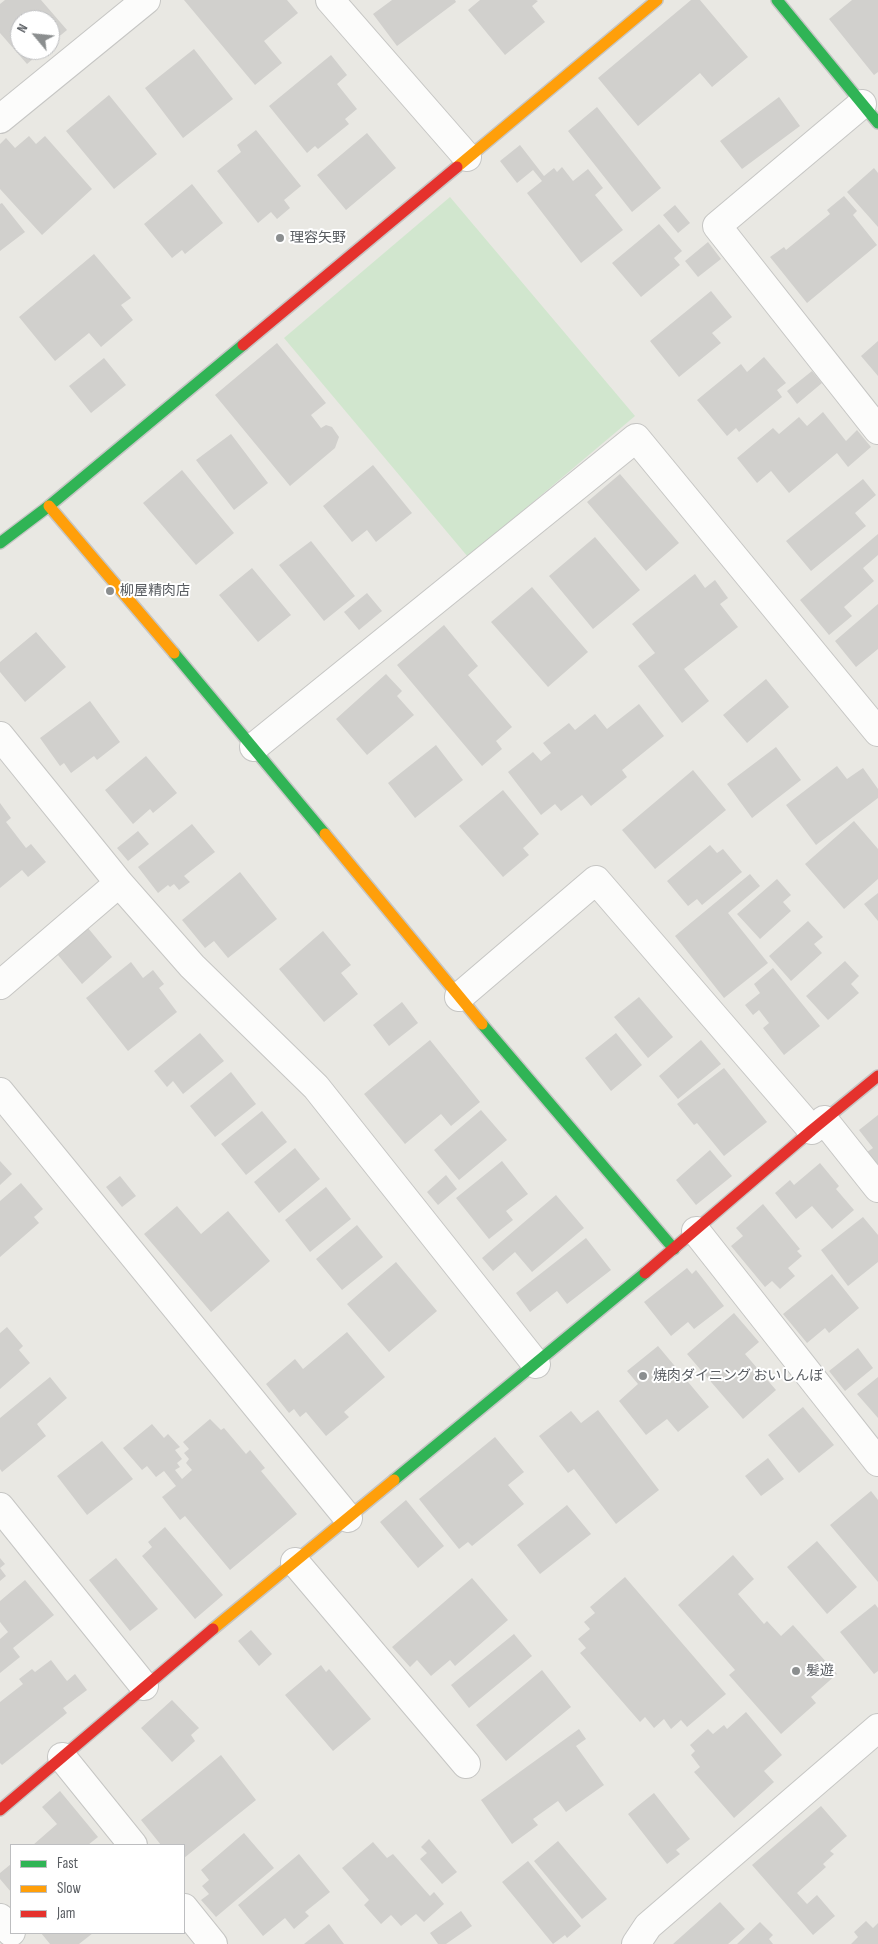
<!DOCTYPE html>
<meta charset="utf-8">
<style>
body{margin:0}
#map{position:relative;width:878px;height:1944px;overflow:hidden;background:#e9e8e3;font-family:"Sofia Sans Condensed",sans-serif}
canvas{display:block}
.legend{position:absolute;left:10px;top:1844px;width:175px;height:90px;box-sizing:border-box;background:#fff;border:1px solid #bdbec0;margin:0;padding:6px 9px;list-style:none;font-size:15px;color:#595d62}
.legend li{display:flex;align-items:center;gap:10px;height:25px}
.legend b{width:25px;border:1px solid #bdbec0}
.north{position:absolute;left:10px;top:10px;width:50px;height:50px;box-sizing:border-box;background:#fff;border:1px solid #bdbec0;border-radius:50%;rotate:298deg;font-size:14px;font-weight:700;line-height:20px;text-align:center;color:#595d62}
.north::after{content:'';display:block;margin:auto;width:18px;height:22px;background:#8b8e8f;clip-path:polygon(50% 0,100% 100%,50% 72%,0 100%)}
</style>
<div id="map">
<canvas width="878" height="1944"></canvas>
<ul class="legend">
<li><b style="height:6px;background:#30b455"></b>Fast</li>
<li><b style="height:6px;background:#ff9f0a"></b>Slow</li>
<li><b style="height:6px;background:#e5322d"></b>Jam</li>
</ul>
<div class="north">N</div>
</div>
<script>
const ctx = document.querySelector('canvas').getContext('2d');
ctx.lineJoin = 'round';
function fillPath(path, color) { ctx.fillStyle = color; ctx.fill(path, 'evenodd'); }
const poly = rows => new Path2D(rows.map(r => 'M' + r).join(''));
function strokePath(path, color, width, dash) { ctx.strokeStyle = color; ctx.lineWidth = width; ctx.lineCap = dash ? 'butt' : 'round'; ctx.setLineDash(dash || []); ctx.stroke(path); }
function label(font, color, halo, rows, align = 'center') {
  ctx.font = font + ' "Sofia Sans Condensed","Noto Sans JP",sans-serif'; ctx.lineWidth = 4; ctx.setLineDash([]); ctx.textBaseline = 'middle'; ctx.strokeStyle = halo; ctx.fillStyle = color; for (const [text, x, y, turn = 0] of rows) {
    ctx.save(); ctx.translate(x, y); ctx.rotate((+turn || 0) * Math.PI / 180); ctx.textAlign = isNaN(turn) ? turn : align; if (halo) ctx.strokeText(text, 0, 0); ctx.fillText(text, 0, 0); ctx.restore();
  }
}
const green = poly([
 [450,197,635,416,468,557,284,338]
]);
const building = poly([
 [5,0,41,0,67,30,50,44,50,20,20,20,20,50,43,50,27,64,0,33,0,4],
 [184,0,287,0,298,13,264,41,282,63,255,85],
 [392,0,455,0,456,2,397,46,373,14],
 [480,0,536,0,538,1,532,6,545,22,505,55,468,10],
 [691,0,700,0,748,57,712,87,700,73,638,126,598,78],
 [852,0,878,0,878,72,874,75,829,19],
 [194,49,233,99,183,138,145,88],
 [331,55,347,75,337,84,357,109,345,119,349,124,318,149,315,146,307,153,269,106],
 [109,95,157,154,114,189,66,131],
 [779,97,800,126,742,169,720,141],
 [597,107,661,188,632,212,568,131],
 [256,130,301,186,284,200,290,208,277,219,271,212,258,223,217,171,241,152,237,145],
 [367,133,396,168,346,210,317,175],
 [29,136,36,144,45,136,92,189,42,235,0,189,0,144,6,138,15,148],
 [520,145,544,176,554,168,557,172,562,167,573,181,588,169,603,188,595,195,623,230,581,263,527,193,542,181,533,170,517,183,500,161],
 [874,168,878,173,878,227,847,192],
 [192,184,223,223,185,254,182,250,172,258,144,224],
 [844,196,857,211,853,215,877,245,807,303,770,257,784,247,786,250,830,214,827,210],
 [2,203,25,232,0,251,0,204],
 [675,205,690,223,678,233,663,215],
 [659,224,682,251,674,258,680,265,641,297,612,263],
 [708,242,721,259,698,277,685,261],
 [94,254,131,298,121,305,133,320,101,347,89,333,55,361,19,317],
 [711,291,732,317,712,333,721,343,679,377,650,341],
 [878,341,878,376,861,356],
 [277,343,326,403,311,415,321,428,326,425,332,427,339,437,335,448,290,486,215,395],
 [764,357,786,383,777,390,782,397,739,432,736,428,727,436,697,400,741,364,747,372],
 [104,358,126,385,91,413,69,386],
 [812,371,822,383,797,404,787,391],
 [823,412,846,441,857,430,871,447,848,467,837,453,789,493,771,471,757,483,737,458,773,428,779,434,799,417,807,426],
 [231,434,268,483,234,510,196,460],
 [373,465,412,513,376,542,367,530,352,542,323,506],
 [182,470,234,533,196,565,143,503],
 [620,474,679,543,646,571,587,502],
 [863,479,876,495,855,513,866,526,811,571,786,541],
 [878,534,878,555,863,568,874,581,844,607,852,616,829,635,800,600],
 [595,537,640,590,593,629,549,576],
 [311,541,355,596,324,621,279,565],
 [252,568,291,615,258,642,219,595],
 [695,574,705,588,715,580,728,598,720,604,738,627,684,669,709,701,682,723,638,666,655,653,632,624],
 [532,587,588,652,548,687,491,622],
 [367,593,382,611,359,630,344,612],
 [878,604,878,649,856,667,835,641],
 [444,625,478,666,468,675,512,727,496,741,502,749,482,766,397,665],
 [36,632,66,667,25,702,0,672,0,662],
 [386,674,402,691,397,696,414,715,367,755,336,719],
 [766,679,789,707,747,743,723,715],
 [90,701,120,742,97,760,94,756,71,773,64,763,60,766,40,738],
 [639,704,664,736,622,770,627,777,591,806,582,795,561,811,555,804,541,815,508,772,533,752,541,761,551,753,543,743,569,723,575,730,595,714,607,729],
 [436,745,463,780,415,818,388,783],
 [776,747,801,780,752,818,727,784],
 [146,756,177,793,153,813,150,809,133,824,105,790],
 [837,766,847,779,863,768,878,789,878,798,816,845,786,805],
 [693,770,726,810,655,869,622,830],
 [503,790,539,834,523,848,529,855,503,877,459,826],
 [0,803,11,818,6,822,26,848,31,844,46,862,28,877,22,870,0,888],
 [854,821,878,849,878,879,844,909,805,864],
 [192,824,215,852,184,876,190,882,179,890,174,884,170,887,168,885,158,893,138,867],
 [138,831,149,844,128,861,117,848],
 [710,845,717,853,723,849,742,872,702,905,697,899,688,906,667,881],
 [240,872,277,919,228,958,214,941,205,948,182,920],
 [750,874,760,886,728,913,768,963,724,998,675,936],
 [777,879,791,895,783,902,791,911,760,939,737,914],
 [878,893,878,921,864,904],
 [808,921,823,937,814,944,822,953,791,981,769,956],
 [88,928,112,957,82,984,58,955],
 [323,931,351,965,341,973,358,994,324,1022,279,969],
 [845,961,859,976,851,984,859,993,828,1020,806,996],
 [131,962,143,978,153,970,164,984,159,988,177,1012,128,1051,86,998],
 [773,968,820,1026,784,1055,763,1028,769,1023,759,1010,753,1015,745,1005,760,993,754,984],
 [639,997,673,1037,648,1058,614,1017],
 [402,1002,418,1023,389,1046,373,1025],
 [200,1033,224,1061,183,1094,173,1081,167,1087,154,1071],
 [616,1033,642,1065,611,1091,585,1058],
 [430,1040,480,1102,451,1126,441,1114,405,1144,364,1094],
 [701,1040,721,1064,678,1099,659,1076],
 [724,1068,767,1122,724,1156,697,1123,694,1125,677,1104],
 [231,1072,256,1104,215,1137,190,1106],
 [481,1110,507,1140,459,1180,434,1150],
 [262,1111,287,1142,246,1175,221,1144],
 [878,1115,878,1166,867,1152,873,1148,859,1130],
 [295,1148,320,1179,279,1213,254,1182],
 [710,1150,732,1176,696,1205,676,1180],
 [0,1161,12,1174,0,1185],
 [502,1161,528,1194,506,1211,513,1220,489,1239,456,1198],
 [820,1163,839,1186,836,1189,854,1210,832,1229,812,1206,796,1219,775,1193,790,1180,794,1185],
 [446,1175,457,1189,438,1205,427,1192],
 [120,1176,136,1196,122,1207,106,1187],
 [21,1183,43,1209,34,1217,39,1223,0,1257,0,1201],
 [326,1187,351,1219,310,1252,285,1220],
 [556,1195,584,1228,532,1272,515,1252,493,1271,482,1258],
 [763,1204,800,1249,797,1251,802,1256,788,1268,795,1276,780,1289,772,1281,765,1287,731,1246,743,1236,736,1228],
 [177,1206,201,1234,228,1211,270,1261,211,1312,144,1234],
 [863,1217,878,1235,878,1262,848,1286,821,1250],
 [357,1225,383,1257,342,1290,316,1259],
 [586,1238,611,1270,567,1304,557,1291,530,1312,516,1293],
 [396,1262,437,1311,389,1352,347,1304],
 [687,1268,692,1274,696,1270,724,1306,694,1329,688,1322,671,1336,644,1302],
 [832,1274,859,1308,829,1333,825,1328,807,1343,783,1314],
 [734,1313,759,1342,745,1354,776,1390,743,1419,687,1354],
 [7,1327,23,1346,19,1350,30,1363,0,1389,0,1333],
 [347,1332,385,1377,344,1412,349,1417,326,1436,306,1412,300,1417,294,1409,289,1413,266,1384,295,1359,303,1369],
 [658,1346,709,1407,678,1432,667,1419,646,1435,619,1401,638,1384,627,1371],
 [858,1348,873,1368,845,1391,829,1371],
 [50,1377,67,1398,37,1424,46,1436,2,1472,0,1469,0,1418],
 [878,1377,878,1418,857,1394],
 [803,1407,834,1445,799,1473,768,1435],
 [598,1410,659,1490,616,1524,574,1469,568,1473,539,1436,571,1411,581,1423],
 [210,1419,221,1430,224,1428,246,1454,250,1450,265,1468,261,1471,297,1514,230,1570,185,1516,180,1520,162,1497,176,1486,164,1471,156,1477,147,1466,142,1470,123,1448,152,1424,164,1438,168,1434,180,1447,175,1450,182,1459,177,1463,180,1467,175,1470,182,1479,192,1470,186,1463,189,1459,184,1453,189,1449,183,1442],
 [495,1437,524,1472,508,1485,524,1504,472,1546,468,1542,459,1549,419,1499],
 [102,1441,133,1479,87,1515,57,1476],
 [768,1458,784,1479,761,1496,745,1476],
 [871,1491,878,1500,878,1582,830,1525],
 [406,1500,444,1546,418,1568,380,1522],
 [567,1505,591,1534,540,1574,517,1545],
 [165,1527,223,1595,195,1619,142,1556,152,1547,148,1542],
 [817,1541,857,1587,827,1614,787,1567],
 [733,1555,754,1579,738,1594,764,1624,767,1621,781,1636,793,1625,837,1674,811,1697,816,1703,781,1734,729,1675,735,1670,678,1605],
 [0,1558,5,1564,0,1568,6,1576,0,1581],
 [116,1558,158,1609,130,1631,89,1580],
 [625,1577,726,1694,687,1727,681,1720,671,1729,664,1719,654,1728,645,1717,640,1722,580,1653,586,1648,578,1639,590,1629,584,1622,595,1613,590,1607],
 [472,1578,508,1620,455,1666,450,1660,431,1676,417,1660,410,1667,392,1647],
 [25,1580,54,1615,13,1648,20,1657,0,1673,0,1639,8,1632,0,1622,0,1601],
 [875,1604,878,1608,878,1671,874,1674,840,1632],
 [251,1630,272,1654,259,1666,238,1641],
 [514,1634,532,1656,469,1708,451,1685],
 [51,1660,67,1681,75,1674,87,1690,63,1708,67,1713,2,1765,0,1763,0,1702,23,1684,19,1679,32,1669,35,1672],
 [321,1665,326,1672,329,1669,371,1719,333,1751,285,1695],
 [542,1670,571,1707,506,1761,476,1725],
 [172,1700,199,1728,191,1735,195,1741,172,1762,141,1728],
 [746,1712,782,1755,764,1771,774,1782,734,1818,694,1772,700,1767,691,1755,695,1751,690,1745,708,1729,713,1734,724,1725,727,1729],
 [579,1729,586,1739,576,1746,604,1785,566,1812,558,1801,533,1819,538,1825,512,1844,481,1800],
 [221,1755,256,1800,184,1858,184,1845,161,1845,141,1820],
 [60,1791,98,1837,88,1845,33,1845,57,1824,42,1807],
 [654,1793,690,1839,676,1850,680,1854,667,1864,628,1814],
 [821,1806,847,1836,830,1851,834,1854,823,1864,826,1867,797,1893,807,1904,817,1895,835,1916,813,1935,752,1865],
 [244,1833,274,1868,216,1917,201,1900,209,1894,202,1886,209,1880,201,1870],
 [429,1839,457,1872,442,1884,420,1859,427,1853,421,1847],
 [558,1841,607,1899,582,1919,534,1861],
 [373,1842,387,1858,393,1854,430,1896,434,1892,444,1904,424,1922,416,1914,401,1926,391,1915,381,1924,364,1905,369,1900,342,1868],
 [299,1854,330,1892,305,1912,309,1916,294,1929,285,1918,263,1936,238,1905],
 [528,1861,581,1926,567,1938,565,1935,553,1944,502,1882],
 [11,1864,11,1892,0,1879,0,1873],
 [720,1902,745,1929,728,1944,673,1944],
 [461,1911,472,1926,446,1944,438,1944,430,1933],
 [866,1921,873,1928,878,1923,878,1944,851,1944,858,1937,854,1932],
 [760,1922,773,1935,769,1939,773,1944,737,1944],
 [329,1924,344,1944,304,1944],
 [41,1933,93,1933,79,1944,50,1944]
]);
const street = poly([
 [330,0,467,157],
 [862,104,717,226,878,430],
 [0,119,146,0],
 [0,736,119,883,192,966,316,1087,536,1364],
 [254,747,636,438,878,732],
 [0,985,119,883],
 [459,997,596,880,812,1130],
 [0,1092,348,1518],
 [824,1120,878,1188],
 [696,1231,878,1462],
 [0,1507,144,1686],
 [295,1562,466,1764],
 [62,1757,133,1845],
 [184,1908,213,1944],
 [0,1918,11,1932],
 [636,1944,648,1926,878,1728]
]);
const fast = poly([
 [777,0,878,123],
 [0,543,49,506,243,345],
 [174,653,325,834],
 [482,1024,674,1249],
 [394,1480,645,1273]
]);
const slow = poly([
 [457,167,657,0],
 [49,506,174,653],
 [325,834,482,1024],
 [213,1629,394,1480]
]);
const jam = poly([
 [243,345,457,167],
 [645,1273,812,1130,878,1076],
 [0,1810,213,1629]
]);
const markers = [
 [280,238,5,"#8b8e8f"],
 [110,591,5,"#8b8e8f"],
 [643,1376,5,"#8b8e8f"],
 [796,1671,5,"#8b8e8f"]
];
const poiNames = [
 ["理容矢野",290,238],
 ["柳屋精肉店",120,591],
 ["焼肉ダイニング おいしんぼ",653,1376],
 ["髪遊",806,1671]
];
fillPath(green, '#d1e6ce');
fillPath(building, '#d1d0cd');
strokePath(street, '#c6c6c4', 30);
strokePath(fast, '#c6c6c5', 14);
strokePath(slow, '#c6c6c5', 14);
strokePath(jam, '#c6c6c5', 14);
strokePath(street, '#fcfcfb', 28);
strokePath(fast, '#30b455', 11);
strokePath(slow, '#ff9f0a', 11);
strokePath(jam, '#e5322d', 11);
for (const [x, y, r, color] of markers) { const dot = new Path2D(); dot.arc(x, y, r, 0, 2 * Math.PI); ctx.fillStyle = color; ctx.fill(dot); strokePath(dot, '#fff', 2); }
label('14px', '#595d62', '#fff', poiNames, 'left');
</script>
